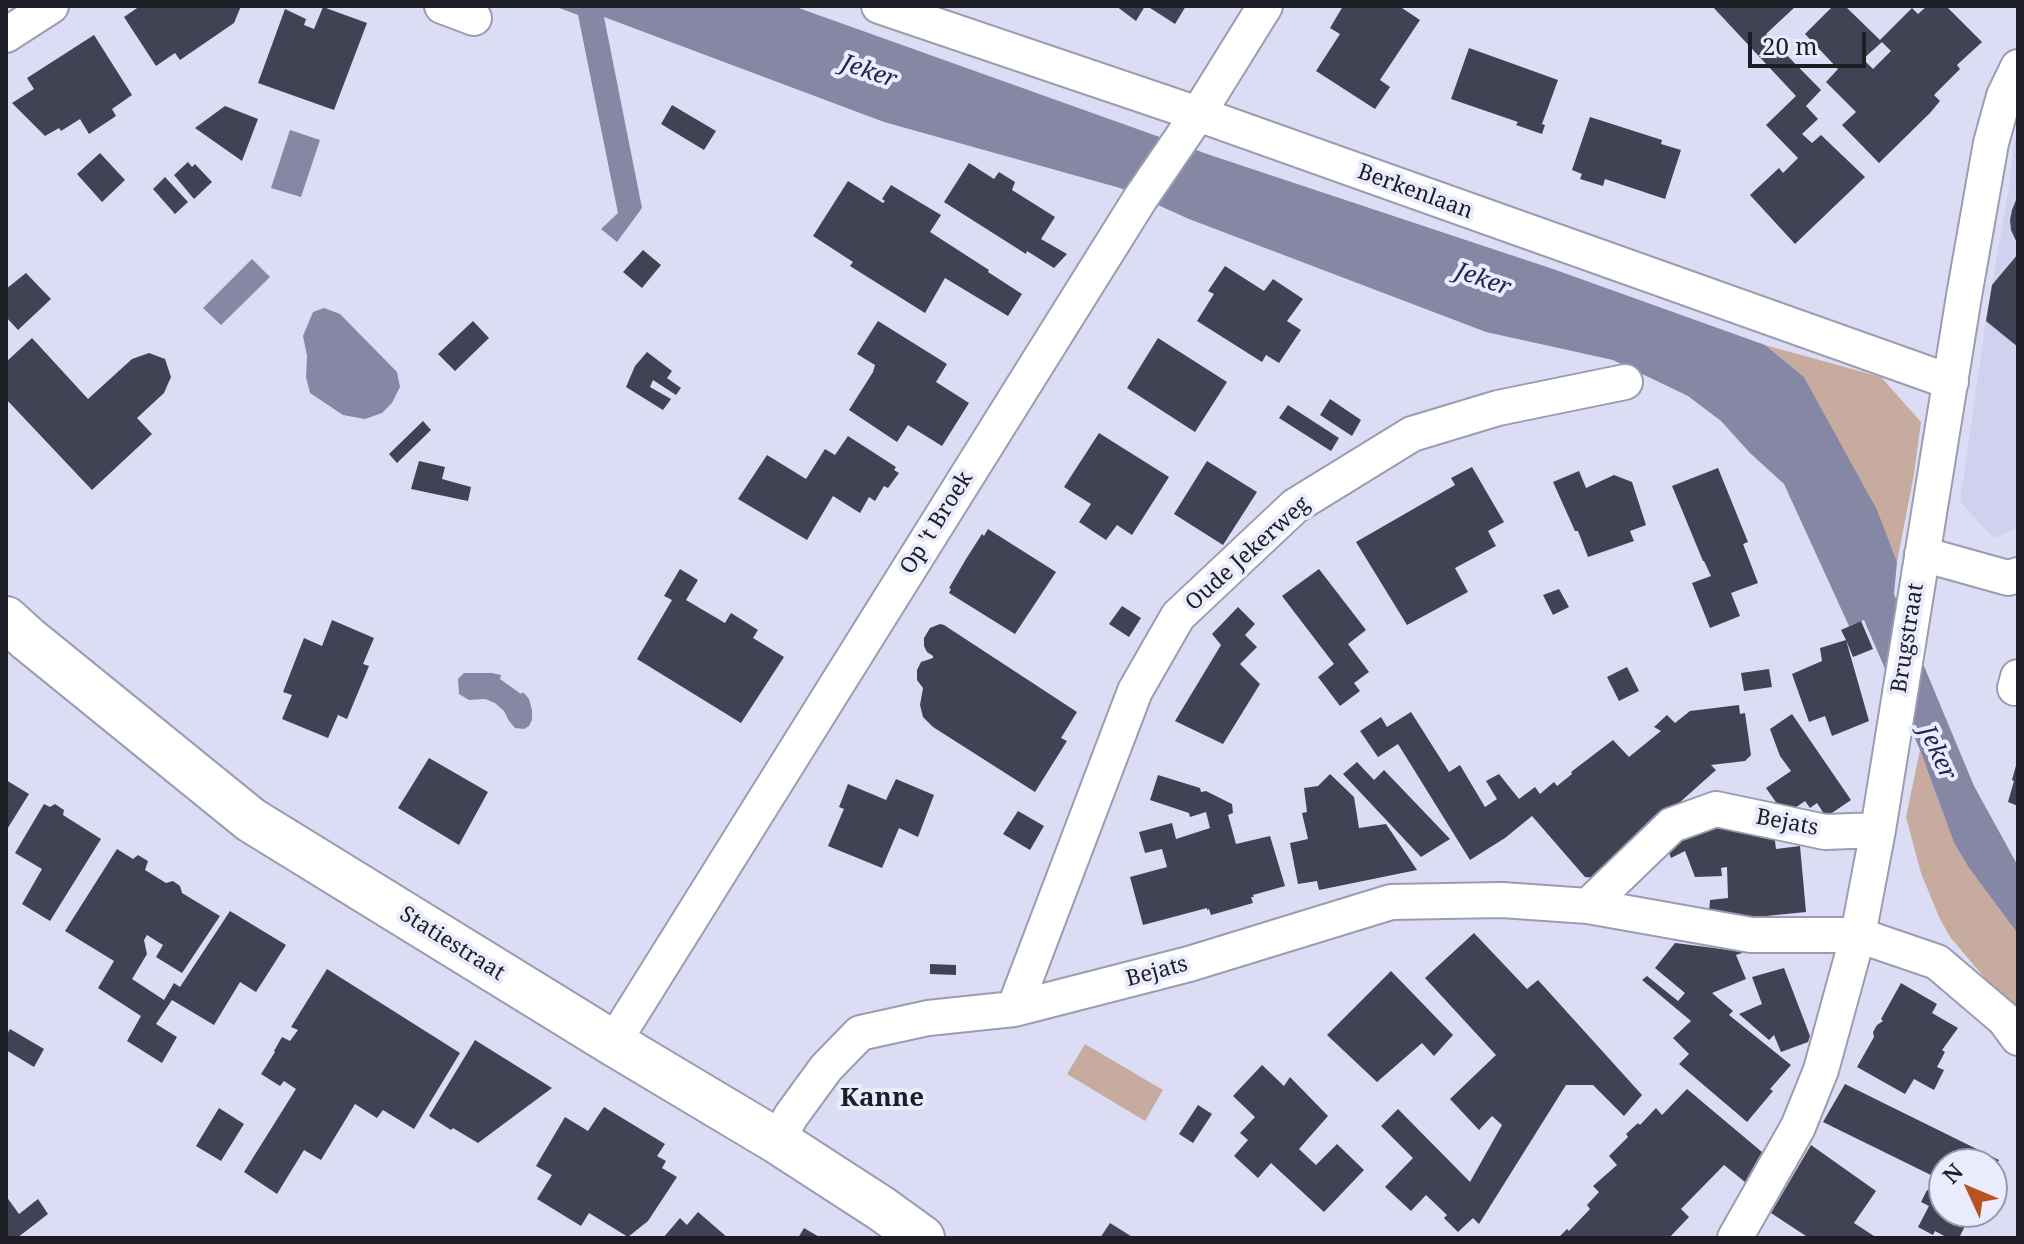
<!DOCTYPE html>
<style>
body{margin:0}
#map{position:relative;width:2024px;height:1244px;overflow:hidden;background:#dcddf4;font-family:"Noto Serif",serif}
canvas{display:block}
.frame{position:absolute;inset:0;border:8px solid #1c1d25;pointer-events:none}
.north{position:absolute;left:1928px;top:1148px;width:80px;height:80px;box-sizing:border-box;background:#eaebfd;border:2px solid #9899a7;border-radius:50%;rotate:314deg;font-size:22px;font-weight:700;line-height:32px;text-align:center;color:#1c1d25}
.north::after{content:'';display:block;margin:auto;width:28px;height:36px;background:#b7531e;clip-path:polygon(50% 0,100% 100%,50% 72%,0 100%)}
.scale{position:absolute;left:1748px;top:32px;width:118px;height:36px;box-sizing:border-box;border:4px solid #1c1d25;border-top:0;padding-left:10px;font-size:24px;line-height:28px;white-space:nowrap;color:#1c1d25;-webkit-text-stroke:6px #eaebfd;paint-order:stroke}
</style>
<div id="map">
<canvas width="2024" height="1244"></canvas>
<div class="frame"></div>
<div class="north">N</div>
<div class="scale">20 m</div>
</div>
<script>
const ctx = document.querySelector('canvas').getContext('2d');
ctx.lineJoin = 'round';
function fillPath(path, color) { ctx.fillStyle = color; ctx.fill(path, 'evenodd'); }
const poly = rows => new Path2D(rows.map(r => 'M' + r).join(''));
function strokePath(path, color, width, dash) { ctx.strokeStyle = color; ctx.lineWidth = width; ctx.lineCap = dash ? 'butt' : 'round'; ctx.setLineDash(dash || []); ctx.stroke(path); }
function label(font, color, halo, rows, align = 'center') {
  ctx.font = font + ' "Noto Serif",serif'; ctx.lineWidth = 8; ctx.setLineDash([]); ctx.textBaseline = 'middle'; ctx.strokeStyle = halo; ctx.fillStyle = color; for (const [text, x, y, turn = 0] of rows) {
    ctx.save(); ctx.translate(x, y); ctx.rotate((+turn || 0) * Math.PI / 180); ctx.textAlign = isNaN(turn) ? turn : align; if (halo) ctx.strokeText(text, 0, 0); ctx.fillText(text, 0, 0); ctx.restore();
  }
}
const built = poly([
 [2018,133,2018,527,1994,538,1960,502,1986,321,2009,186,2014,143]
]);
const green = poly([
 [1765,345,1881,377,1921,422,1914,474,1897,562,1876,510,1804,377],
 [1920,750,1954,843,1969,868,2018,934,2018,1017,1950,937,1939,917,1921,873,1906,817],
 [1085,1044,1163,1090,1145,1121,1067,1074]
]);
const water = poly([
 [554,6,793,6,1210,155,1553,269,1765,345,1804,377,1877,510,1897,562,1894,594,1974,786,2018,866,2018,934,1969,868,1954,843,1920,750,1864,620,1849,626,1784,484,1750,453,1721,421,1688,396,1613,360,1486,332,1189,219,1120,188,884,122,604,17,642,208,617,242,601,229,618,213,578,15],
 [290,130,320,140,301,197,271,188],
 [252,259,270,277,221,325,203,308],
 [324,308,340,314,397,372,400,387,392,403,382,413,365,419,343,415,310,393,306,377,307,356,303,336,313,312],
 [464,673,492,673,501,675,500,679,521,694,523,692,529,699,532,710,532,720,529,726,524,729,515,728,509,721,504,711,495,703,485,699,469,700,459,694,458,679]
]);
const building = poly([
 [140,6,241,6,234,23,180,60,175,53,156,66,124,17],
 [1116,6,1145,6,1136,21],
 [1147,6,1186,6,1175,24],
 [1343,6,1399,6,1420,20,1380,80,1390,87,1375,109,1316,71,1340,34,1330,28],
 [1712,6,1796,6,1766,34,1821,90,1806,106,1818,119,1802,134,1812,143,1821,135,1865,177,1795,244,1750,195,1779,168,1783,173,1798,158,1766,125,1796,96],
 [1833,6,1845,6,1880,40,1912,8,1918,14,1927,6,1946,6,1982,42,1957,65,1960,69,1934,95,1940,101,1930,113,1879,163,1842,125,1856,112,1826,82,1838,69,1805,34],
 [1880,40,1891,51,1873,69,1863,59,1882,42],
 [323,7,367,23,334,110,258,83,285,9,306,19,304,25,314,29],
 [94,35,132,95,112,109,116,116,89,134,80,119,61,131,59,128,45,136,12,103,34,89,27,78],
 [1469,48,1558,80,1542,124,1545,125,1542,134,1516,125,1518,122,1451,99],
 [672,105,716,131,704,150,661,124],
 [225,106,258,119,242,161,195,128],
 [1590,117,1662,140,1661,144,1681,150,1665,199,1605,179,1603,186,1580,179,1582,174,1572,170],
 [100,153,125,180,102,202,77,174],
 [188,162,192,167,195,164,212,182,194,199,174,175],
 [969,163,994,179,999,172,1015,182,1012,190,1055,217,1041,239,1067,254,1054,268,1027,251,1026,254,944,202],
 [165,177,188,202,175,214,153,189],
 [848,181,883,203,885,201,882,199,891,185,941,215,930,232,989,270,988,272,1022,294,1008,316,945,278,925,313,850,266,853,262,813,236],
 [2018,195,2018,245,2011,230,2010,220,2012,210],
 [643,250,661,265,642,288,623,272],
 [2018,254,2018,347,1986,321,1992,285],
 [1225,266,1264,291,1273,279,1303,299,1287,321,1301,330,1279,363,1266,355,1262,362,1197,321,1214,294,1208,291],
 [26,273,51,299,18,330,6,317,6,289],
 [473,321,489,338,455,371,438,354],
 [878,321,947,364,936,382,969,403,942,446,908,425,897,442,849,410,873,372,875,365,857,354],
 [32,338,88,399,132,359,149,353,165,359,171,377,164,393,137,418,152,434,92,490,6,399,6,362],
 [1158,338,1227,382,1195,432,1127,388],
 [647,352,672,371,667,378,681,388,676,395,653,380,650,387,671,399,663,410,626,387,635,366],
 [1330,399,1361,420,1352,436,1320,415],
 [1288,405,1339,438,1331,451,1279,418],
 [423,421,431,430,397,463,389,454],
 [1099,433,1169,477,1132,535,1117,525,1106,540,1079,522,1091,504,1064,487],
 [848,436,896,467,894,470,899,473,888,488,884,486,875,501,869,497,860,513,833,496,807,540,738,499,767,455,806,479,825,449,835,455],
 [419,461,445,467,442,479,471,487,468,501,411,489],
 [1207,461,1257,492,1223,545,1174,514],
 [1472,467,1504,522,1488,531,1496,546,1455,568,1468,592,1407,625,1356,542,1455,485,1451,478],
 [1718,468,1748,542,1743,544,1758,583,1731,593,1740,616,1710,628,1692,583,1711,576,1704,561,1703,561,1672,486],
 [1579,471,1586,488,1614,475,1632,482,1646,525,1630,531,1634,541,1588,557,1578,531,1575,531,1553,482],
 [988,529,1056,572,1015,634,949,593,951,589,949,588,966,559,982,534,984,536],
 [680,569,698,580,686,600,725,623,731,613,758,630,753,638,784,657,741,723,637,659,672,600,664,596],
 [1319,569,1366,630,1348,644,1369,672,1354,683,1360,691,1340,706,1318,677,1334,664,1282,596],
 [1559,589,1569,607,1553,615,1543,595],
 [1122,606,1141,618,1129,637,1109,624],
 [1238,607,1255,624,1245,635,1257,647,1240,664,1260,684,1223,744,1175,721,1221,645,1212,634],
 [332,620,374,638,363,664,369,666,347,719,338,715,328,738,282,719,292,695,283,692,304,638,322,646],
 [1861,621,1873,649,1853,657,1846,640,1869,721,1832,736,1825,716,1809,722,1792,674,1822,661,1820,648,1846,640,1841,630],
 [940,624,944,625,1077,712,1061,738,1067,741,1035,792,933,727,923,717,920,705,923,688,917,680,917,670,921,662,933,658,933,656,927,652,924,646,924,638,930,628],
 [1627,667,1639,691,1619,701,1607,677],
 [1769,669,1772,687,1744,691,1741,673],
 [1739,705,1740,714,1745,713,1751,755,1745,761,1711,765,1716,770,1595,878,1585,877,1532,816,1505,838,1470,860,1398,744,1378,757,1360,731,1381,717,1387,727,1411,712,1449,772,1460,765,1485,807,1497,799,1486,781,1499,774,1519,799,1535,787,1540,794,1554,782,1557,786,1572,774,1571,772,1613,740,1629,757,1661,731,1654,727,1667,715,1675,723,1690,711],
 [1792,714,1851,800,1826,817,1817,803,1810,808,1805,801,1785,815,1766,788,1791,771,1780,756,1770,729],
 [429,758,488,792,459,845,398,808],
 [1357,762,1374,780,1384,770,1450,839,1421,857,1343,774],
 [2017,762,2018,762,2018,806,2008,802,2014,781,2012,780],
 [1330,774,1354,797,1359,828,1386,824,1417,870,1319,890,1317,881,1298,884,1290,843,1308,839,1302,813,1307,812,1304,788,1318,786],
 [1158,775,1200,788,1201,792,1206,791,1232,804,1233,813,1228,815,1236,844,1270,836,1285,886,1253,895,1254,897,1251,897,1253,903,1211,915,1209,909,1207,910,1207,908,1143,925,1130,877,1167,867,1162,849,1145,853,1139,832,1172,823,1176,839,1210,828,1206,812,1190,817,1189,813,1150,800],
 [896,779,934,795,918,837,899,828,882,868,828,846,844,809,839,807,848,784,886,800],
 [6,780,29,794,6,831],
 [44,804,50,807,55,804,64,810,63,815,101,839,50,921,22,904,42,869,15,853],
 [1018,811,1044,826,1030,850,1003,834],
 [1713,827,1734,827,1774,834,1776,849,1800,846,1806,912,1756,917,1709,912,1710,900,1728,898,1727,867,1721,868,1722,876,1695,877,1685,851,1671,858,1666,845],
 [117,849,133,859,138,855,148,861,145,870,166,883,173,881,180,886,182,893,220,916,182,973,156,957,163,945,147,935,144,940,147,954,132,979,164,1000,174,983,180,987,230,911,286,945,256,992,240,982,214,1025,172,1000,156,1024,177,1037,162,1063,127,1041,141,1016,98,988,114,961,65,931],
 [1474,933,1527,989,1538,980,1642,1095,1624,1116,1593,1085,1566,1085,1479,1224,1473,1218,1458,1232,1444,1218,1447,1215,1426,1195,1411,1211,1385,1187,1413,1158,1381,1126,1398,1109,1470,1182,1502,1125,1492,1116,1479,1130,1450,1099,1496,1055,1425,978],
 [1675,943,1745,952,1736,955,1746,979,1712,993,1733,1011,1729,1015,1791,1065,1770,1089,1773,1091,1747,1122,1679,1064,1689,1054,1673,1038,1691,1021,1642,980,1647,976,1678,1001,1685,993,1655,968],
 [930,964,956,965,956,975,930,974],
 [1784,968,1810,1036,1808,1042,1781,1052,1774,1035,1769,1040,1739,1014,1762,1004,1752,977],
 [327,969,460,1053,414,1129,383,1110,377,1118,355,1104,321,1160,304,1150,277,1194,244,1172,296,1089,284,1081,280,1086,261,1074,275,1052,274,1051,282,1037,290,1041,298,1030,291,1027],
 [1391,971,1453,1035,1434,1056,1422,1043,1377,1082,1327,1035],
 [1901,983,1937,1004,1932,1013,1958,1028,1942,1050,1945,1052,1937,1067,1944,1070,1934,1090,1914,1079,1905,1094,1857,1067,1874,1037,1873,1032,1877,1025,1883,1021,1881,1019],
 [10,1029,44,1049,34,1067,6,1050,6,1036],
 [475,1040,552,1088,478,1143,453,1128,451,1130,429,1116],
 [1262,1065,1284,1086,1290,1077,1328,1116,1299,1149,1316,1165,1337,1144,1364,1170,1324,1212,1271,1163,1258,1178,1234,1156,1248,1140,1240,1133,1255,1117,1233,1096],
 [1845,1084,1999,1160,1992,1174,1992,1164,1944,1164,1944,1212,1972,1212,1959,1238,1948,1238,1935,1231,1933,1235,1918,1227,1929,1206,1921,1202,1927,1190,1936,1194,1943,1181,1823,1122],
 [1687,1089,1762,1152,1745,1182,1724,1165,1681,1209,1689,1217,1669,1238,1558,1238,1567,1229,1569,1231,1590,1209,1587,1205,1599,1192,1593,1186,1617,1165,1609,1156,1628,1137,1626,1134,1638,1123,1640,1125,1656,1108,1662,1115],
 [1198,1105,1212,1114,1193,1143,1179,1134],
 [604,1107,665,1144,657,1156,666,1161,662,1168,677,1177,648,1221,628,1237,589,1213,581,1226,537,1199,552,1175,536,1166,565,1117,588,1131],
 [219,1108,244,1124,221,1161,196,1146],
 [1811,1145,1876,1191,1854,1223,1874,1236,1872,1238,1809,1238,1771,1213],
 [6,1196,19,1214,38,1199,48,1214,17,1238,6,1238],
 [698,1212,728,1238,663,1238,680,1218,687,1225],
 [1110,1223,1134,1238,1100,1238],
 [804,1228,821,1238,798,1238]
]);
const street = poly([
 [442,6,474,18],
 [879,6,1198,114,1951,382],
 [6,35,51,6],
 [1922,554,2008,578,2018,575],
 [2015,688,2018,677],
 [1588,906,1672,825,1716,809,1825,832,1878,830],
 [1014,1009,1135,691,1178,616,1295,506,1412,434,1498,408,1625,382],
 [613,1043,1140,199,1198,114,1265,6],
 [777,1141,791,1116,826,1068,860,1033,928,1018,1014,1009,1189,964,1391,902,1502,900,1588,906,1751,935,1858,935,1937,962,2004,1019,2018,1038],
 [1735,1238,1798,1127,1821,1070,1858,935,1878,830,1964,296,1991,143,2004,96,2018,67]
]);
const secondary = poly([
 [6,619,28,639,251,820,613,1043,777,1141,882,1209,922,1238]
]);
const streetNames = [
 ["Berkenlaan",1415,192,20],
 ["Op 't Broek",937,523,-58],
 ["Oude Jekerweg",1248,554,-42],
 ["Brugstraat",1908,638,-81],
 ["Bejats",1787,823,11],
 ["Statiestraat",452,944,32],
 ["Bejats",1157,972,-15]
];
const waterNames = [
 ["Jeker",869,72,19],
 ["Jeker",1483,280,19],
 ["Jeker",1937,753,65]
];
const quarterNames = [
 ["Kanne",882,1099]
];
fillPath(built, '#cfd1ee');
fillPath(green, '#c8ab9f');
fillPath(water, '#8587a5');
fillPath(building, '#414254');
strokePath(street, '#9a9cb1', 38);
strokePath(secondary, '#9a9cb1', 48);
strokePath(street, '#fff', 34);
strokePath(secondary, '#fff', 44);
label('22px', '#1c1d25', '#eaebfd', streetNames);
label('italic 24px', '#272550', '#eaebfd', waterNames);
label('bold 26px', '#1c1d25', '#eaebfd', quarterNames);
</script>
